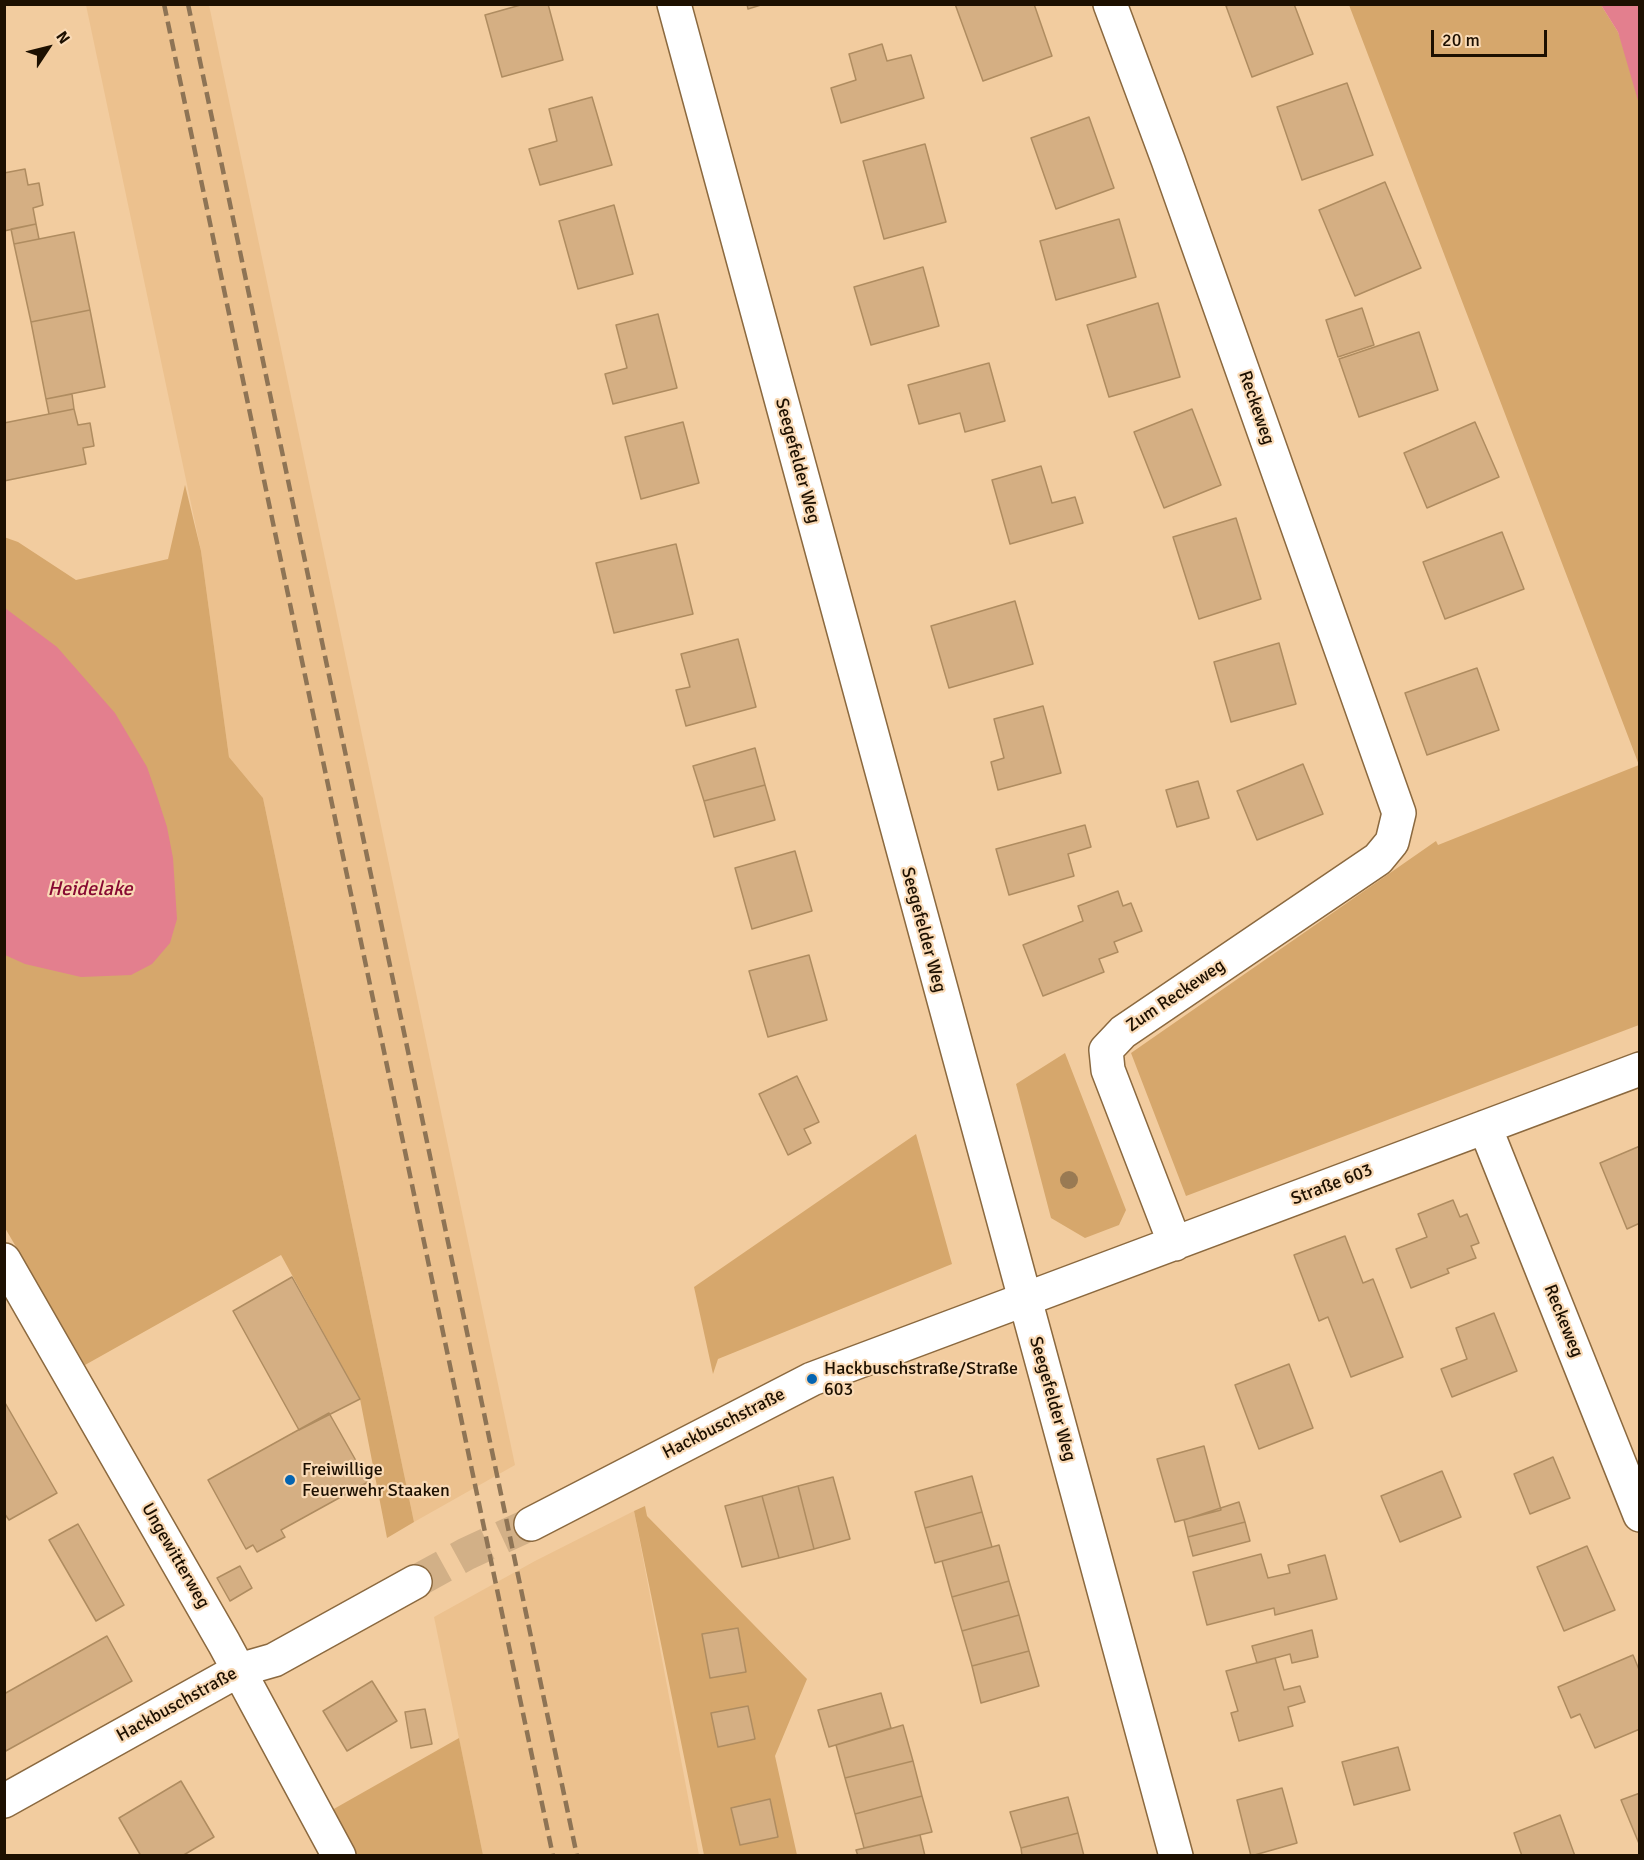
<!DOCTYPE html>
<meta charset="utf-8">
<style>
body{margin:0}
#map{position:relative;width:1644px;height:1860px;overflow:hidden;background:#f2cc9f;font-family:Signika,sans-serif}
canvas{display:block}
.frame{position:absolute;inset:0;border:6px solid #1d1001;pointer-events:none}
.north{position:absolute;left:18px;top:18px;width:60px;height:60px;-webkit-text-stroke:4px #f9dab6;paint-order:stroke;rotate:55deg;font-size:16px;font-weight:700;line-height:24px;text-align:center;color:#1d1001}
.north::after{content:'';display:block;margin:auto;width:21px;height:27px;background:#1d1001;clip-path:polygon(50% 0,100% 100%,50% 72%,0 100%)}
.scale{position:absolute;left:1431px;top:30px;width:116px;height:27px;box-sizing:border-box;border:3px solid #1d1001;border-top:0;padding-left:8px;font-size:18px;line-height:21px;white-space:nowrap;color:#1d1001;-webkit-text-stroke:4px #f9dab6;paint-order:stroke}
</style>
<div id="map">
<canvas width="1644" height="1860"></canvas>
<div class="frame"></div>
<div class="north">N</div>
<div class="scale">20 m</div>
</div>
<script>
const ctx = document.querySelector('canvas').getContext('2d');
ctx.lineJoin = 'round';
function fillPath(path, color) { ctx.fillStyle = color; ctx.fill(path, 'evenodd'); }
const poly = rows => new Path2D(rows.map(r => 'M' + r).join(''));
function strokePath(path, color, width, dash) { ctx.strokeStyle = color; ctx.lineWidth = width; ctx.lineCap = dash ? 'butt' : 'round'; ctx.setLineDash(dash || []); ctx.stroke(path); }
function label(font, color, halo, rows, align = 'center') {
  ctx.font = font + ' Signika,sans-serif'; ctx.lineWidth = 4.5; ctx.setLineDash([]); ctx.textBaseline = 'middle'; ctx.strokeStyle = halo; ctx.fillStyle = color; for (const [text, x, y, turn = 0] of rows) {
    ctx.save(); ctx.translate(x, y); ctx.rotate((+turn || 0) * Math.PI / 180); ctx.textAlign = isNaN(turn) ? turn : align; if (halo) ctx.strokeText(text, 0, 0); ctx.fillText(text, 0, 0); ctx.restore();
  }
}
const built = poly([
 [86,5,209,5,515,1465,414,1522,263,798,229,757,201,551],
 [634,1511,699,1855,483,1855,434,1617,535,1561]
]);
const green = poly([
 [1349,5,1601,5,1618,32,1627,56,1640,104,1639,1025,1186,1196,1131,1053,1436,841,1438,845,1639,765],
 [185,485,201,551,229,757,263,798,414,1522,387,1538,360,1399,281,1255,85,1365,5,1228,4,537,18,542,76,580,168,559],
 [1065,1053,1126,1210,1119,1225,1085,1238,1051,1218,1016,1084],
 [916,1134,952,1264,718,1359,713,1374,694,1287],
 [645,1506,647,1516,807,1679,775,1756,797,1855,704,1855,634,1511],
 [459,1738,483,1855,356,1855,332,1810]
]);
const water = poly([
 [1601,5,1639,5,1639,104,1618,32],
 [5,608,57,647,115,713,147,767,157,796,167,827,173,858,177,919,170,943,152,964,131,975,81,977,25,964,5,955]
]);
const building = poly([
 [524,4,548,4,563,60,502,77,485,15,524,4],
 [747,4,764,4,748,9,747,4],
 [955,4,1034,4,1052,56,983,81,955,4],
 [1231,4,1294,4,1313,54,1252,77,1226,6,1231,4],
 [882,44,887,61,911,55,924,98,841,123,831,88,856,80,849,54,882,44],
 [1347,83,1373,155,1302,180,1277,107,1347,83],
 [592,97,612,165,540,185,529,149,557,141,549,109,592,97],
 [1089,117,1114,188,1056,209,1031,138,1089,117],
 [925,144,946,222,884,239,863,161,925,144],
 [25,169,28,185,39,183,43,205,33,208,36,224,4,231,4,173,25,169],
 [1385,182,1421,268,1355,296,1319,210,1385,182],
 [614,205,633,274,578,289,559,221,614,205],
 [1119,219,1136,277,1056,300,1040,241,1119,219],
 [36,224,39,239,14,244,11,229,36,224],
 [74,232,90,310,31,322,14,244,74,232],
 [923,267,939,326,871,345,854,287,923,267],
 [1158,303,1180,377,1109,397,1087,325,1158,303],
 [1362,308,1374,345,1338,357,1326,320,1362,308],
 [90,310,105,387,46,399,31,322,90,310],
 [658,314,677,388,613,404,605,374,627,368,616,325,658,314],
 [1419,332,1438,390,1359,417,1339,359,1419,332],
 [989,363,1005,421,965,432,960,413,919,424,908,385,989,363],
 [72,394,74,409,49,414,46,399,72,394],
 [74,409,78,425,90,423,94,446,83,448,86,464,4,481,4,423,74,409],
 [1192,409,1221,485,1164,508,1134,432,1192,409],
 [683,422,699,483,641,499,625,437,683,422],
 [1475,422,1499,477,1427,508,1404,453,1475,422],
 [1041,466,1052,503,1075,497,1083,523,1010,544,992,480,1041,466],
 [1236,518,1261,599,1199,619,1173,537,1236,518],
 [1502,532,1524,589,1445,619,1423,562,1502,532],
 [676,544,693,614,614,633,596,563,676,544],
 [1015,601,1033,664,949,688,931,626,1015,601],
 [738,639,756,707,686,726,676,690,690,687,681,654,738,639],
 [1279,643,1296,704,1231,722,1214,662,1279,643],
 [1477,668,1499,730,1427,755,1405,693,1477,668],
 [1043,706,1061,773,998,790,991,762,1004,758,994,719,1043,706],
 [755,748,765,785,704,801,693,766,755,748],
 [1303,764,1323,814,1257,840,1237,791,1303,764],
 [1198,781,1209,818,1177,827,1166,790,1198,781],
 [765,785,775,820,714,837,704,801,765,785],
 [1085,825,1091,847,1068,854,1074,876,1009,895,996,849,1085,825],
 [795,851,812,911,752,929,735,868,795,851],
 [1118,891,1123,906,1131,903,1142,931,1114,942,1118,952,1099,959,1104,972,1043,996,1023,945,1083,921,1078,906,1118,891],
 [809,955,827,1020,768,1037,749,971,809,955],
 [797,1076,819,1122,804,1129,811,1143,788,1155,759,1094,797,1076],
 [1640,1146,1640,1223,1627,1229,1600,1163,1640,1146],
 [1453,1200,1460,1217,1467,1214,1479,1243,1471,1246,1476,1258,1447,1269,1449,1273,1411,1288,1396,1249,1427,1237,1418,1214,1453,1200],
 [1345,1236,1363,1283,1373,1279,1403,1357,1351,1377,1328,1317,1319,1321,1294,1255,1345,1236],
 [292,1277,360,1399,299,1430,233,1311,292,1277],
 [1494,1313,1517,1371,1452,1397,1441,1369,1467,1359,1456,1328,1494,1313],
 [1289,1364,1313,1428,1259,1449,1235,1385,1289,1364],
 [4,1401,57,1493,9,1520,4,1513,4,1401],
 [329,1413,368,1482,281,1530,285,1537,257,1552,253,1545,246,1549,208,1480,329,1413],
 [1204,1446,1221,1510,1175,1522,1157,1459,1204,1446],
 [1553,1457,1570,1498,1530,1514,1514,1474,1553,1457],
 [1442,1471,1461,1517,1400,1542,1381,1496,1442,1471],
 [972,1476,982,1512,925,1528,915,1492,972,1476],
 [833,1477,850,1539,814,1549,798,1486,833,1477],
 [798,1486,814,1549,779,1558,762,1496,798,1486],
 [762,1496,779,1558,742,1567,725,1506,762,1496],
 [1239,1502,1245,1522,1188,1537,1184,1520,1239,1502],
 [982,1512,992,1547,935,1563,925,1528,982,1512],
 [1245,1522,1250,1541,1193,1556,1188,1537,1245,1522],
 [78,1524,124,1605,96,1621,49,1540,78,1524],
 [999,1545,1009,1581,952,1597,942,1561,999,1545],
 [1587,1546,1615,1610,1564,1631,1537,1567,1587,1546],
 [1261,1554,1268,1578,1290,1573,1288,1565,1325,1555,1337,1599,1275,1615,1274,1608,1207,1625,1193,1572,1261,1554],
 [240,1566,252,1588,230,1601,217,1578,240,1566],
 [1009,1581,1019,1615,962,1631,952,1597,1009,1581],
 [1019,1615,1029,1651,972,1666,962,1631,1019,1615],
 [738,1628,746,1672,710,1678,702,1634,738,1628],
 [1312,1630,1318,1657,1292,1663,1290,1654,1257,1663,1252,1646,1312,1630],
 [107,1636,132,1681,4,1752,4,1694,107,1636],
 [1029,1651,1039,1686,981,1703,972,1666,1029,1651],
 [1633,1655,1640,1672,1640,1729,1595,1748,1580,1714,1571,1718,1558,1687,1633,1655],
 [1275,1658,1284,1690,1300,1686,1305,1702,1288,1707,1293,1726,1239,1741,1231,1713,1238,1711,1226,1671,1275,1658],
 [372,1681,397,1721,347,1751,323,1711,372,1681],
 [881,1693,891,1728,829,1747,818,1710,881,1693],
 [748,1706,755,1739,718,1747,711,1713,748,1706],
 [425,1709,432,1744,411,1748,405,1712,425,1709],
 [903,1725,913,1761,845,1778,836,1745,903,1725],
 [1398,1747,1410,1790,1354,1805,1342,1762,1398,1747],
 [913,1761,922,1796,855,1814,845,1778,913,1761],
 [181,1781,214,1837,182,1856,141,1856,119,1818,181,1781],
 [1282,1788,1297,1843,1251,1856,1237,1800,1282,1788],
 [1640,1793,1640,1846,1621,1800,1640,1793],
 [922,1796,932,1832,864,1848,855,1814,922,1796],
 [1068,1797,1078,1833,1021,1848,1010,1812,1068,1797],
 [770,1799,778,1837,740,1845,731,1808,770,1799],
 [1560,1815,1575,1856,1522,1856,1514,1833,1560,1815],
 [1078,1833,1084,1856,1022,1856,1021,1848,1078,1833],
 [920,1835,925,1856,858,1856,856,1850,920,1835]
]);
const minorTunnel = poly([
 [415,1582,466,1554,531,1524]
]);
const minor = poly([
 [674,4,1176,1856],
 [1110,4,1168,160,1399,813,1392,842,1378,859,1123,1032,1106,1050,1108,1070,1175,1244],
 [1485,1127,1640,1515],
 [4,1260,224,1643,339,1856],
 [531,1524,812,1379,1640,1069],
 [4,1801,239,1670,274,1660,415,1582]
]);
const rail = poly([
 [164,4,553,1856],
 [188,4,577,1856]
]);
const trees = [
 [1069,1180]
];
const markers = [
 [812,1379,6,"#0464b1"],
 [290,1480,6,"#0464b1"]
];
const streetNames = [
 ["Reckeweg",1256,408,71],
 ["Seegefelder Weg",797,461,75],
 ["Seegefelder Weg",923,930,75],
 ["Zum Reckeweg",1176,996,-34],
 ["Straße 603",1332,1185,-21],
 ["Reckeweg",1563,1321,68],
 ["Seegefelder Weg",1052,1399,74],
 ["Hackbuschstraße",724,1424,-27],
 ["Ungewitterweg",175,1556,60],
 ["Hackbuschstraße",177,1705,-29]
];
const poiNames = [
 ["Hackbuschstraße/Straße",824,1369],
 ["603",824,1390],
 ["Freiwillige",302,1470],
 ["Feuerwehr Staaken",302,1491]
];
const waterNames = [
 ["Heidelake",90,890]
];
fillPath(built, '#ecc18e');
fillPath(green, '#d6a76c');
fillPath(water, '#e37f8e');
fillPath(building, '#d5af83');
strokePath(building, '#af8c60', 1.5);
strokePath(minorTunnel, '#d2b087', 33, [33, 16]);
strokePath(minor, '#8b693f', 36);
strokePath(minor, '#fff', 33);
strokePath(rail, '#8e7455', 4.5, [12, 6]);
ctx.fillStyle = '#997a53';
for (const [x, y] of trees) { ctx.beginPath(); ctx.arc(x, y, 9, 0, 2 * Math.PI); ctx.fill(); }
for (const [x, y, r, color] of markers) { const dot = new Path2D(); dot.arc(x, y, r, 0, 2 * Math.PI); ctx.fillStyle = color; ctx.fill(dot); strokePath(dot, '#f9dab6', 2); }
label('18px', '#1d1001', '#f9dab6', streetNames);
label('18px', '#1d1001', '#f9dab6', poiNames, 'left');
label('italic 20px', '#870932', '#f9dab6', waterNames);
</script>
